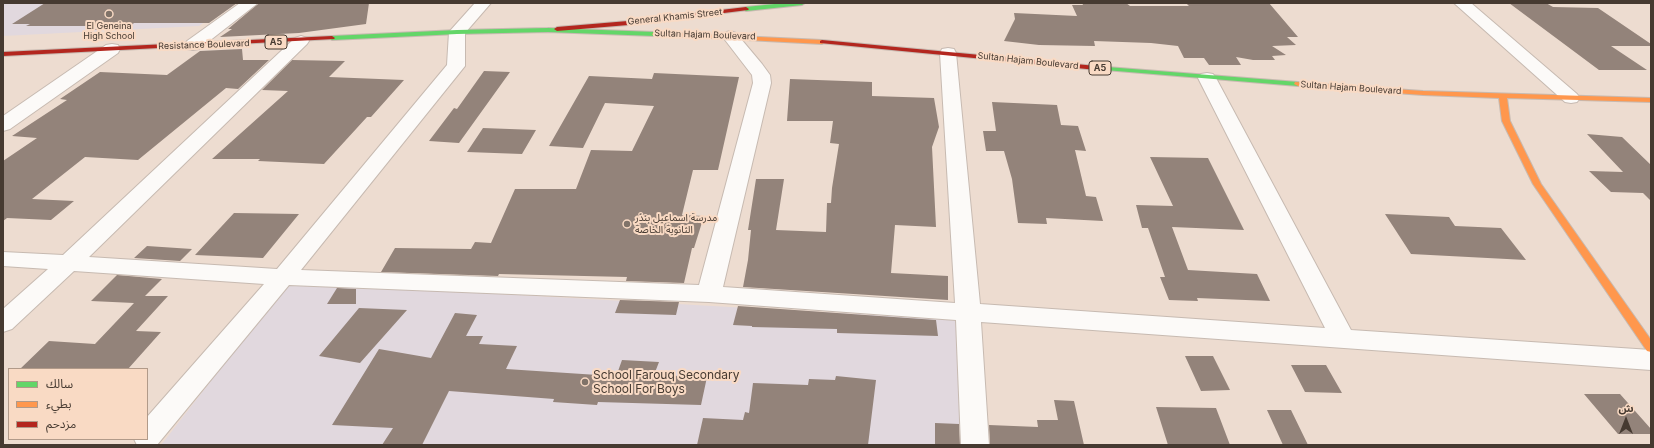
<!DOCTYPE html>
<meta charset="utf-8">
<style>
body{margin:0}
#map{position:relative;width:1654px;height:448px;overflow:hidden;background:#eddcd0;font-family:Inter,"Noto Sans Arabic",sans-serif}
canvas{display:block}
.frame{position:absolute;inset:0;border:4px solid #463a31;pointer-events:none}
.legend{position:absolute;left:8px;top:368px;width:140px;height:72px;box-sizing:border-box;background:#f9dac4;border:1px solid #b19a89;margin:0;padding:5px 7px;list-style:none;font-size:12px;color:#463a31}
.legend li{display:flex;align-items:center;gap:8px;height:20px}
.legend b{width:20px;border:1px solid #b19a89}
.north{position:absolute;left:1606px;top:400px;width:40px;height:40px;-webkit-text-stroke:3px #f9dac4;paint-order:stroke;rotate:0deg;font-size:11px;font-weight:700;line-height:16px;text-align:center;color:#463a31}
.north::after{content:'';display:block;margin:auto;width:14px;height:18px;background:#463a31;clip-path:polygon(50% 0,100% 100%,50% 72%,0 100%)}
</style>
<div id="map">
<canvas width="1654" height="448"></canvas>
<div class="frame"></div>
<ul class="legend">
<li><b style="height:5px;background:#63d668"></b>سالك</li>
<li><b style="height:5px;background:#ff974d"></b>بطيء</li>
<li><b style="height:5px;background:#b3261e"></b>مزدحم</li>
</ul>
<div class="north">ش</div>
</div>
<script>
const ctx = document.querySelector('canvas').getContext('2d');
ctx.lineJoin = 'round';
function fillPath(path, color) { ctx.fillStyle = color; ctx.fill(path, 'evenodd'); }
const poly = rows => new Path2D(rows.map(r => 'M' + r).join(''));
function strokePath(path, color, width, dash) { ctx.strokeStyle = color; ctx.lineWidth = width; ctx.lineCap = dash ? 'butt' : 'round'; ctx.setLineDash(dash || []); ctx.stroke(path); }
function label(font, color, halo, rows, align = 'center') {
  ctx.font = font + ' Inter,"Noto Sans Arabic",sans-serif'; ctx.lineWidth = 4; ctx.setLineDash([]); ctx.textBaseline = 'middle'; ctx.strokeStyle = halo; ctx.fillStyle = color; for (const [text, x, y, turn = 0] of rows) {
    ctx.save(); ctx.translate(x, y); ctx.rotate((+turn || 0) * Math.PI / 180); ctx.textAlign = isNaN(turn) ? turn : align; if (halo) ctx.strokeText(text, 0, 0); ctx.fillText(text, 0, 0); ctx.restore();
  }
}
const education = poly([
 [3,3,230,3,199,26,3,36],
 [288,282,960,320,959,445,161,445]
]);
const building = poly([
 [45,3,237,3,209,23,134,23,128,28,95,30,99,26,26,26,30,24,12,24],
 [259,3,369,3,366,24,299,33,220,37,232,29,228,29],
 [1082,3,1126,3,1130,6,1189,6,1186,3,1269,3,1298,37,1287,37,1296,45,1272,46,1286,55,1272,56,1275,60,1253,60,1236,57,1241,65,1209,65,1204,58,1184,58,1178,46,1151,43,1094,41,1095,46,1039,45,1004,41,1015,19,1014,13,1077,16,1072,5,1083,5],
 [1509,3,1546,3,1553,7,1598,8,1651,44,1651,46,1611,46,1647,70,1599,70],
 [242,49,243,60,269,60,238,89,226,88,138,160,85,157,32,199,74,201,51,220,7,218,3,221,3,161,37,138,12,136,67,100,60,99,100,72,167,75,200,51],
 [292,60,345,61,329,77,404,80,371,117,367,117,324,164,258,161,260,159,212,159,288,91,262,90],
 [484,71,510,72,459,143,429,141,454,108,457,109],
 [654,73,739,77,718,170,693,170,682,215,704,216,694,248,692,248,684,283,626,281,627,277,499,274,498,276,381,272,395,248,471,249,475,242,491,243,515,189,576,189,591,150,632,151,654,106,605,103,583,148,549,146,589,76,652,79],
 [790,79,872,82,872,96,934,98,939,127,932,147,936,227,895,225,891,273,948,276,948,300,743,287,748,260,751,230,748,230,756,179,784,179,776,230,826,232,827,203,831,203,832,188,839,144,830,143,833,121,787,121],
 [992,102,1057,105,1061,125,1078,126,1086,151,1075,150,1086,196,1096,197,1103,221,1046,218,1047,224,1018,223,1012,179,1004,151,986,151,983,131,996,131],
 [483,128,536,130,522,154,467,152],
 [1587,134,1622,137,1651,165,1651,201,1643,193,1611,192,1589,171,1623,172],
 [1150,157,1208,158,1244,230,1172,227,1188,270,1257,274,1270,301,1197,298,1198,301,1169,300,1160,277,1165,277,1148,228,1142,228,1136,205,1173,206],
 [234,213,299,214,263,258,195,255],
 [1385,214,1449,217,1455,226,1501,228,1526,260,1411,254],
 [147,246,192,249,180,261,134,258],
 [117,275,162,279,145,296,168,296,136,331,161,332,128,369,20,369,49,341,95,344,134,303,91,301],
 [337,288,356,289,356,304,327,304],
 [620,300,679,302,676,315,615,313],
 [738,306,936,320,938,336,837,333,837,329,752,327,752,326,733,325],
 [359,308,407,310,360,363,319,356],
 [455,313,477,315,466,336,483,336,479,344,517,346,506,369,613,376,614,374,617,374,622,360,659,362,654,375,707,377,701,405,598,402,597,405,553,402,554,399,449,391,422,445,382,445,393,428,332,425,379,349,431,358],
 [1185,356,1213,356,1230,390,1201,391],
 [1291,365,1326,365,1342,393,1305,392],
 [836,376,876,380,868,445,697,445,703,418,743,420,745,412,749,413,753,383,808,385,809,379,835,380],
 [1584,394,1620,394,1651,429,1651,434,1618,434],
 [1054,400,1074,401,1084,445,990,445,989,425,1038,427,1037,420,1058,420],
 [1156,407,1216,408,1230,445,1168,445],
 [1267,410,1291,410,1308,445,1283,445],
 [935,423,959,424,960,445,935,445]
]);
const street = poly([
 [240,3,258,3,199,49,193,50,187,49,185,45,187,41,240,3],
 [475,3,491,3,465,33,465,66,301,270,699,285,753,83,752,75,722,36,724,33,730,31,736,33,762,64,770,75,771,83,723,287,955,303,940,53,942,49,948,48,954,49,956,53,980,304,1325,328,1198,78,1201,74,1207,73,1213,74,1216,78,1351,330,1651,350,1651,370,981,322,989,445,961,445,956,320,709,302,289,285,157,445,137,445,134,439,147,439,147,417,264,284,74,271,12,329,3,332,3,309,48,269,3,266,3,252,63,255,295,38,301,36,307,38,309,41,307,44,89,257,277,269,447,65,449,32,475,3],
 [1454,3,1471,3,1577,94,1580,98,1577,102,1571,103,1565,102,1454,3],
 [112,44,118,45,120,49,118,53,10,129,3,131,3,116,106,45,112,44]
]);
const fast = poly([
 [784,3,805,3,802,5,746,11,743,9,746,7,784,3],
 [548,28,655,32,658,34,655,36,548,32,457,34,332,40,329,38,332,36,457,30,548,28],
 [1107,67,1298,82,1302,84,1298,86,1105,70,1103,69,1107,67]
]);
const slow = poly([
 [655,32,822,40,825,42,822,44,653,35,652,34,655,32],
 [1295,82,1423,91,1651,98,1651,102,1507,98,1510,121,1541,184,1651,340,1651,352,1647,351,1533,184,1502,121,1499,98,1423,95,1298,86,1294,84,1295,82]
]);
const jam = poly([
 [746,7,749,9,748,10,628,25,557,31,554,29,557,27,628,21,746,7],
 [332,36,335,38,334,39,3,56,3,52,332,36],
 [822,40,1107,67,1111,69,1107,71,820,43,820,41,822,40]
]);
const markers = [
 [109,14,4,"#807369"],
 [627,224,4,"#807369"],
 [585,382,4,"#807369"]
];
const farStreetnames = [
 ["General Khamis Street",675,17,-6],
 ["Sultan Hajam Boulevard",705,35,2],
 ["Resistance Boulevard",204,45,-2],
 ["Sultan Hajam Boulevard",1028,61,6],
 ["Sultan Hajam Boulevard",1351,88,4]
];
const farPoinames = [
 ["El Geneina",109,26],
 ["High School",109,36]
];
const shields = [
 [276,42,22],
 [1100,68,22]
];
const shieldNames = [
 ["A5",276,42],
 ["A5",1100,68]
];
const poiNames = [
 ["مدرسة اسماعيل بنذر",635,218],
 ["الثانوية الخاصة",635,230]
];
const nearPoinames = [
 ["School Farouq Secondary",593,375],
 ["School For Boys",593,389]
];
fillPath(education, '#e1d8de');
fillPath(building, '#93837a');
strokePath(street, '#c7bab1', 2);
strokePath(fast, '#c7bab1', 2);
strokePath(slow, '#c7bab1', 2);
strokePath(jam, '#c7bab1', 2);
fillPath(street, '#fcfaf8');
fillPath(fast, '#63d668');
fillPath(slow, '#ff974d');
fillPath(jam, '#b3261e');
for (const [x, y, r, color] of markers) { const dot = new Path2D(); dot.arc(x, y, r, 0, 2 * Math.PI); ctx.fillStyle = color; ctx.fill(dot); strokePath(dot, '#f9dac4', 1.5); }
label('9px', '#463a31', '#f9dac4', farStreetnames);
label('9px', '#463a31', '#f9dac4', farPoinames);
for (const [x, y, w] of shields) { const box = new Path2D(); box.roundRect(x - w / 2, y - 7, w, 14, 3); ctx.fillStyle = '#f9dac4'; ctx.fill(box); strokePath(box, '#463a31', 1); }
label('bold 9px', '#463a31', null, shieldNames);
label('10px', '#463a31', '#f9dac4', poiNames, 'left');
label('12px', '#463a31', '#f9dac4', nearPoinames, 'left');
</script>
